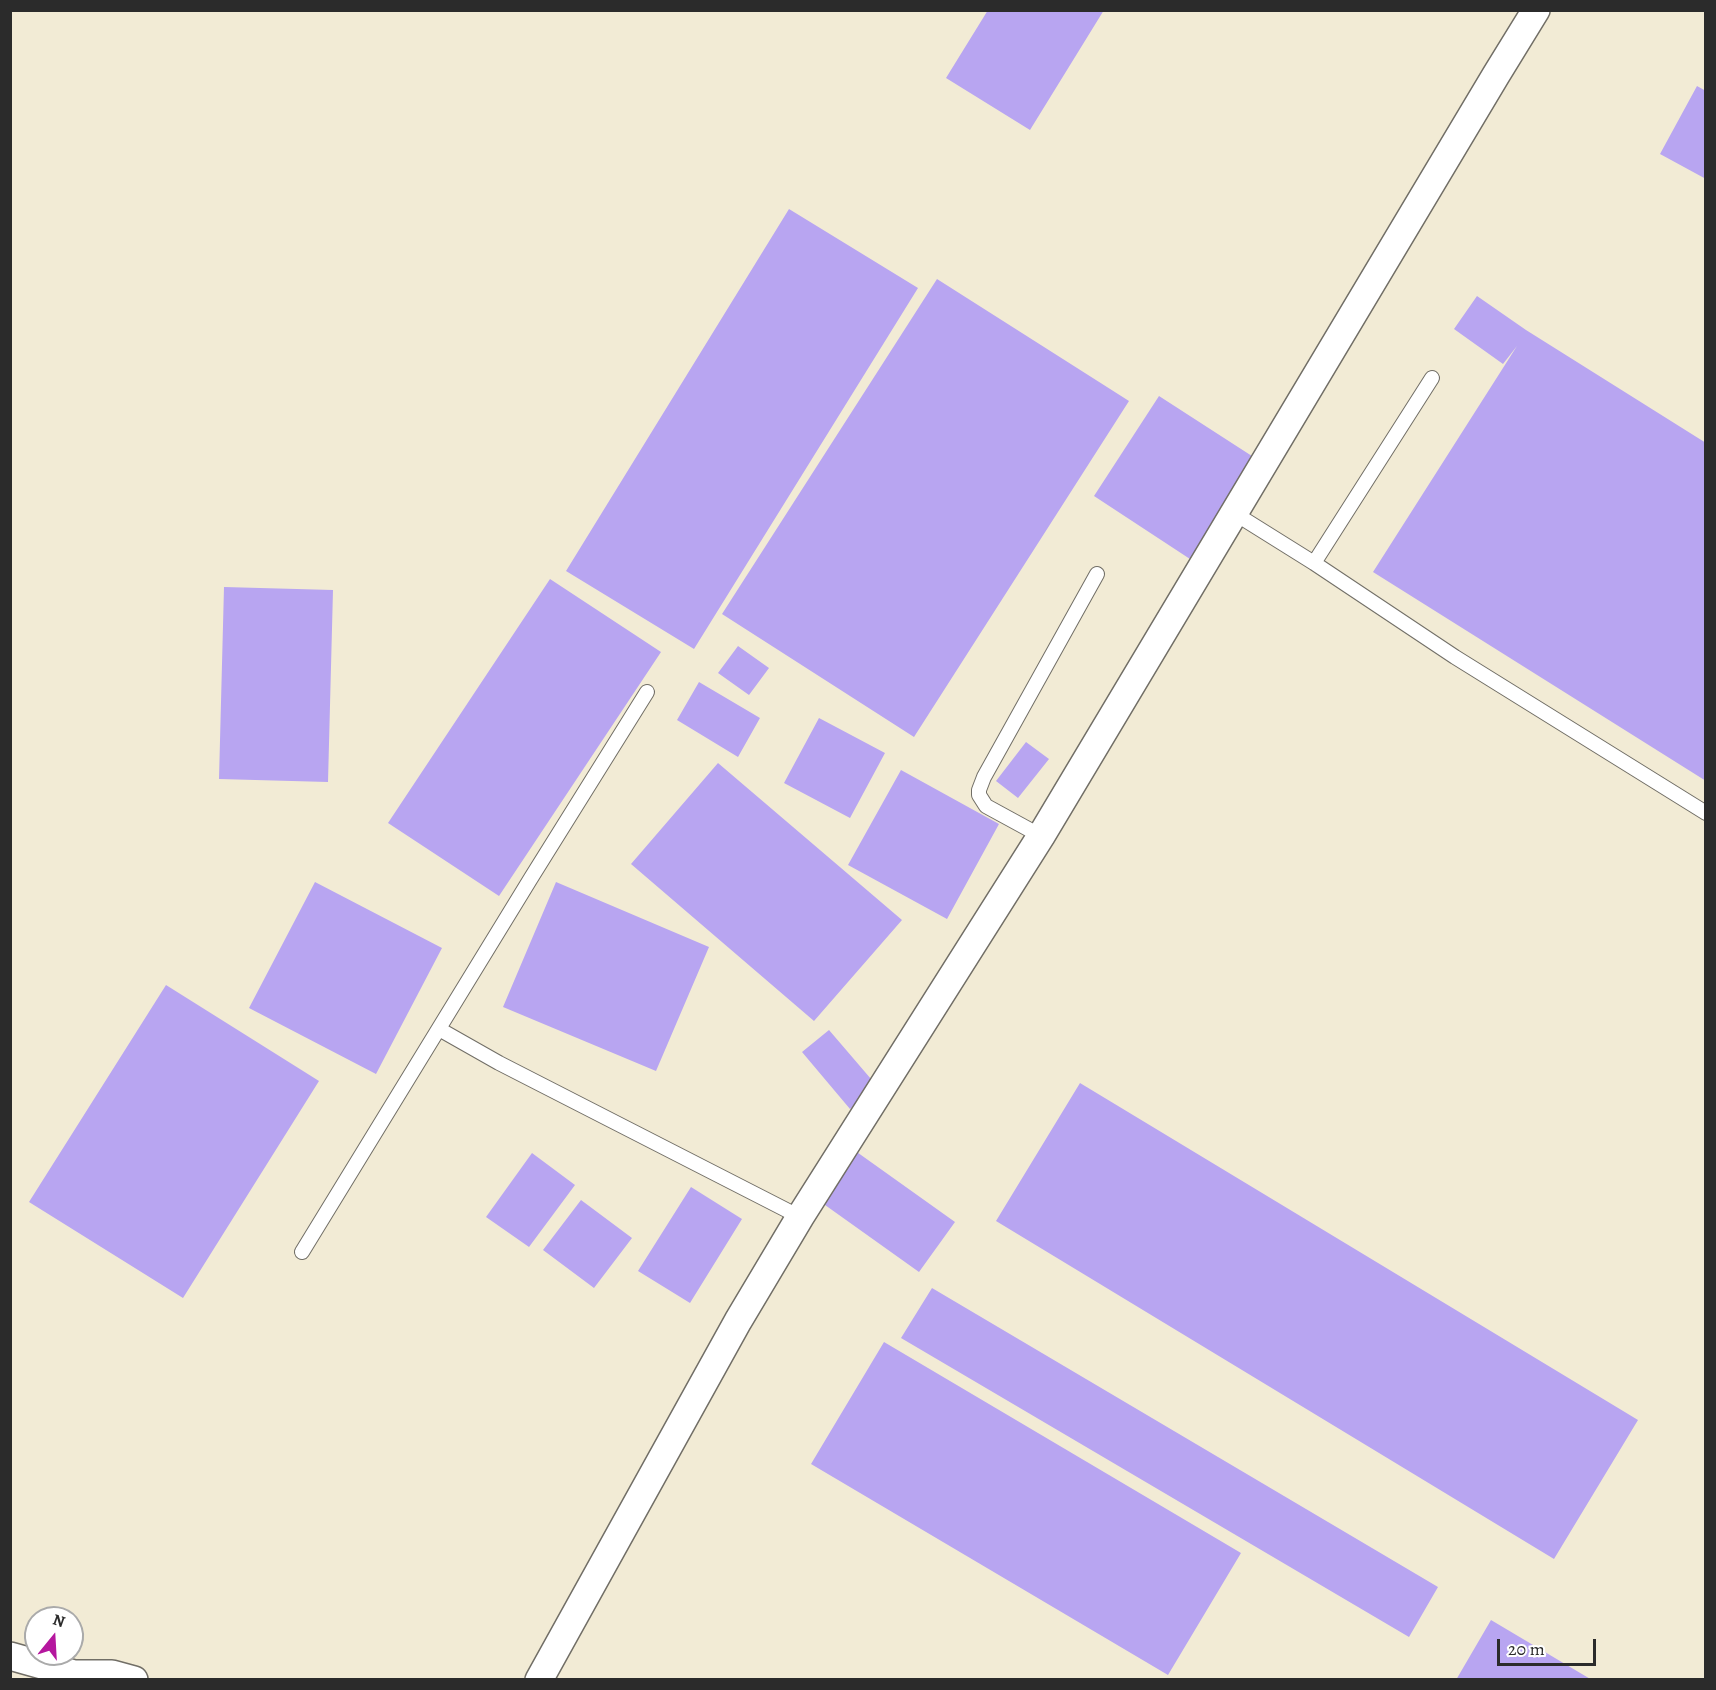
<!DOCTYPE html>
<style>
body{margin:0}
#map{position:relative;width:1716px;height:1690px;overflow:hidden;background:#f2ebd5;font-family:Alegreya,serif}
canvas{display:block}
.frame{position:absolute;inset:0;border:12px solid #2b2b2b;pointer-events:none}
.north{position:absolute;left:24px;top:1606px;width:60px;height:60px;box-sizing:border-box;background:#fff;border:2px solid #aaa;border-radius:50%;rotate:18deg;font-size:16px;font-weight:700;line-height:24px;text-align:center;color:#2b2b2b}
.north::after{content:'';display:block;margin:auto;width:21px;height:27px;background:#b5179e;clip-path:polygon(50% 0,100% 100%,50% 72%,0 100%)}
.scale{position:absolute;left:1497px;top:1639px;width:99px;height:27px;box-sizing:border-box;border:3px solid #2b2b2b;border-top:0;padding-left:8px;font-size:18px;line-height:21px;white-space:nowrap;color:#2b2b2b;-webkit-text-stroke:4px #fff;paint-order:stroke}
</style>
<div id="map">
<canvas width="1716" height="1690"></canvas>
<div class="frame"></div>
<div class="north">N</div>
<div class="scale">20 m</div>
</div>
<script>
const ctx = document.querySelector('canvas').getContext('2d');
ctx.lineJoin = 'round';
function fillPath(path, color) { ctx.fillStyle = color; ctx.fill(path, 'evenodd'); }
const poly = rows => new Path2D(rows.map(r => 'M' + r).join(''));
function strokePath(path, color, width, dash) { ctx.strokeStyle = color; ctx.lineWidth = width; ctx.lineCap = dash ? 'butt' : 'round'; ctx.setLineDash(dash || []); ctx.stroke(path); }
const building = poly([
 [988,10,1104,10,1030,130,946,78],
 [1697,86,1706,91,1706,179,1660,154],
 [789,209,918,288,694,649,566,571],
 [937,279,1129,401,914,737,722,614],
 [1477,296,1526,330,1706,443,1706,781,1373,572,1517,346,1503,364,1454,329],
 [1159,396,1255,458,1190,559,1094,496],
 [550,579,661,652,499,896,388,823],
 [224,587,333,590,328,782,219,779],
 [738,646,769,668,749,695,718,673],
 [699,682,760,718,738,757,677,720],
 [819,718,885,753,850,818,784,783],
 [1026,742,1049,759,1018,798,996,781],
 [718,763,902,920,814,1021,631,864],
 [901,770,999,824,947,919,848,865],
 [315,882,442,948,376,1074,249,1008],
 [556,882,709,947,656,1071,503,1007],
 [166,985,319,1081,183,1298,29,1202],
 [829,1030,877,1086,850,1109,802,1052],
 [1080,1083,1638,1420,1554,1559,996,1221],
 [854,1150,955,1222,919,1272,818,1200],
 [532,1153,575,1185,529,1247,486,1217],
 [691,1187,742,1219,690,1303,638,1271],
 [581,1200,632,1238,594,1288,543,1250],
 [932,1288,1438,1587,1409,1637,901,1338],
 [884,1342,1241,1553,1168,1675,811,1464],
 [1491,1620,1592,1680,1456,1680]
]);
const lane = poly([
 [1234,513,1314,563,1455,657,1706,813],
 [1314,563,1432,378],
 [1041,836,986,806,979,795,979,790,984,777,1097,574],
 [439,1029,499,1063,800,1217],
 [302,1252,531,878,647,692]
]);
const street = poly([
 [10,1656,74,1674,112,1674,134,1680],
 [539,1680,738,1321,800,1217,1041,836,1496,75,1536,10]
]);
fillPath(building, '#b8a5f1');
strokePath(lane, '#716e66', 16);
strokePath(street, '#716e66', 30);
strokePath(lane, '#fff', 14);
strokePath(street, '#fff', 27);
</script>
